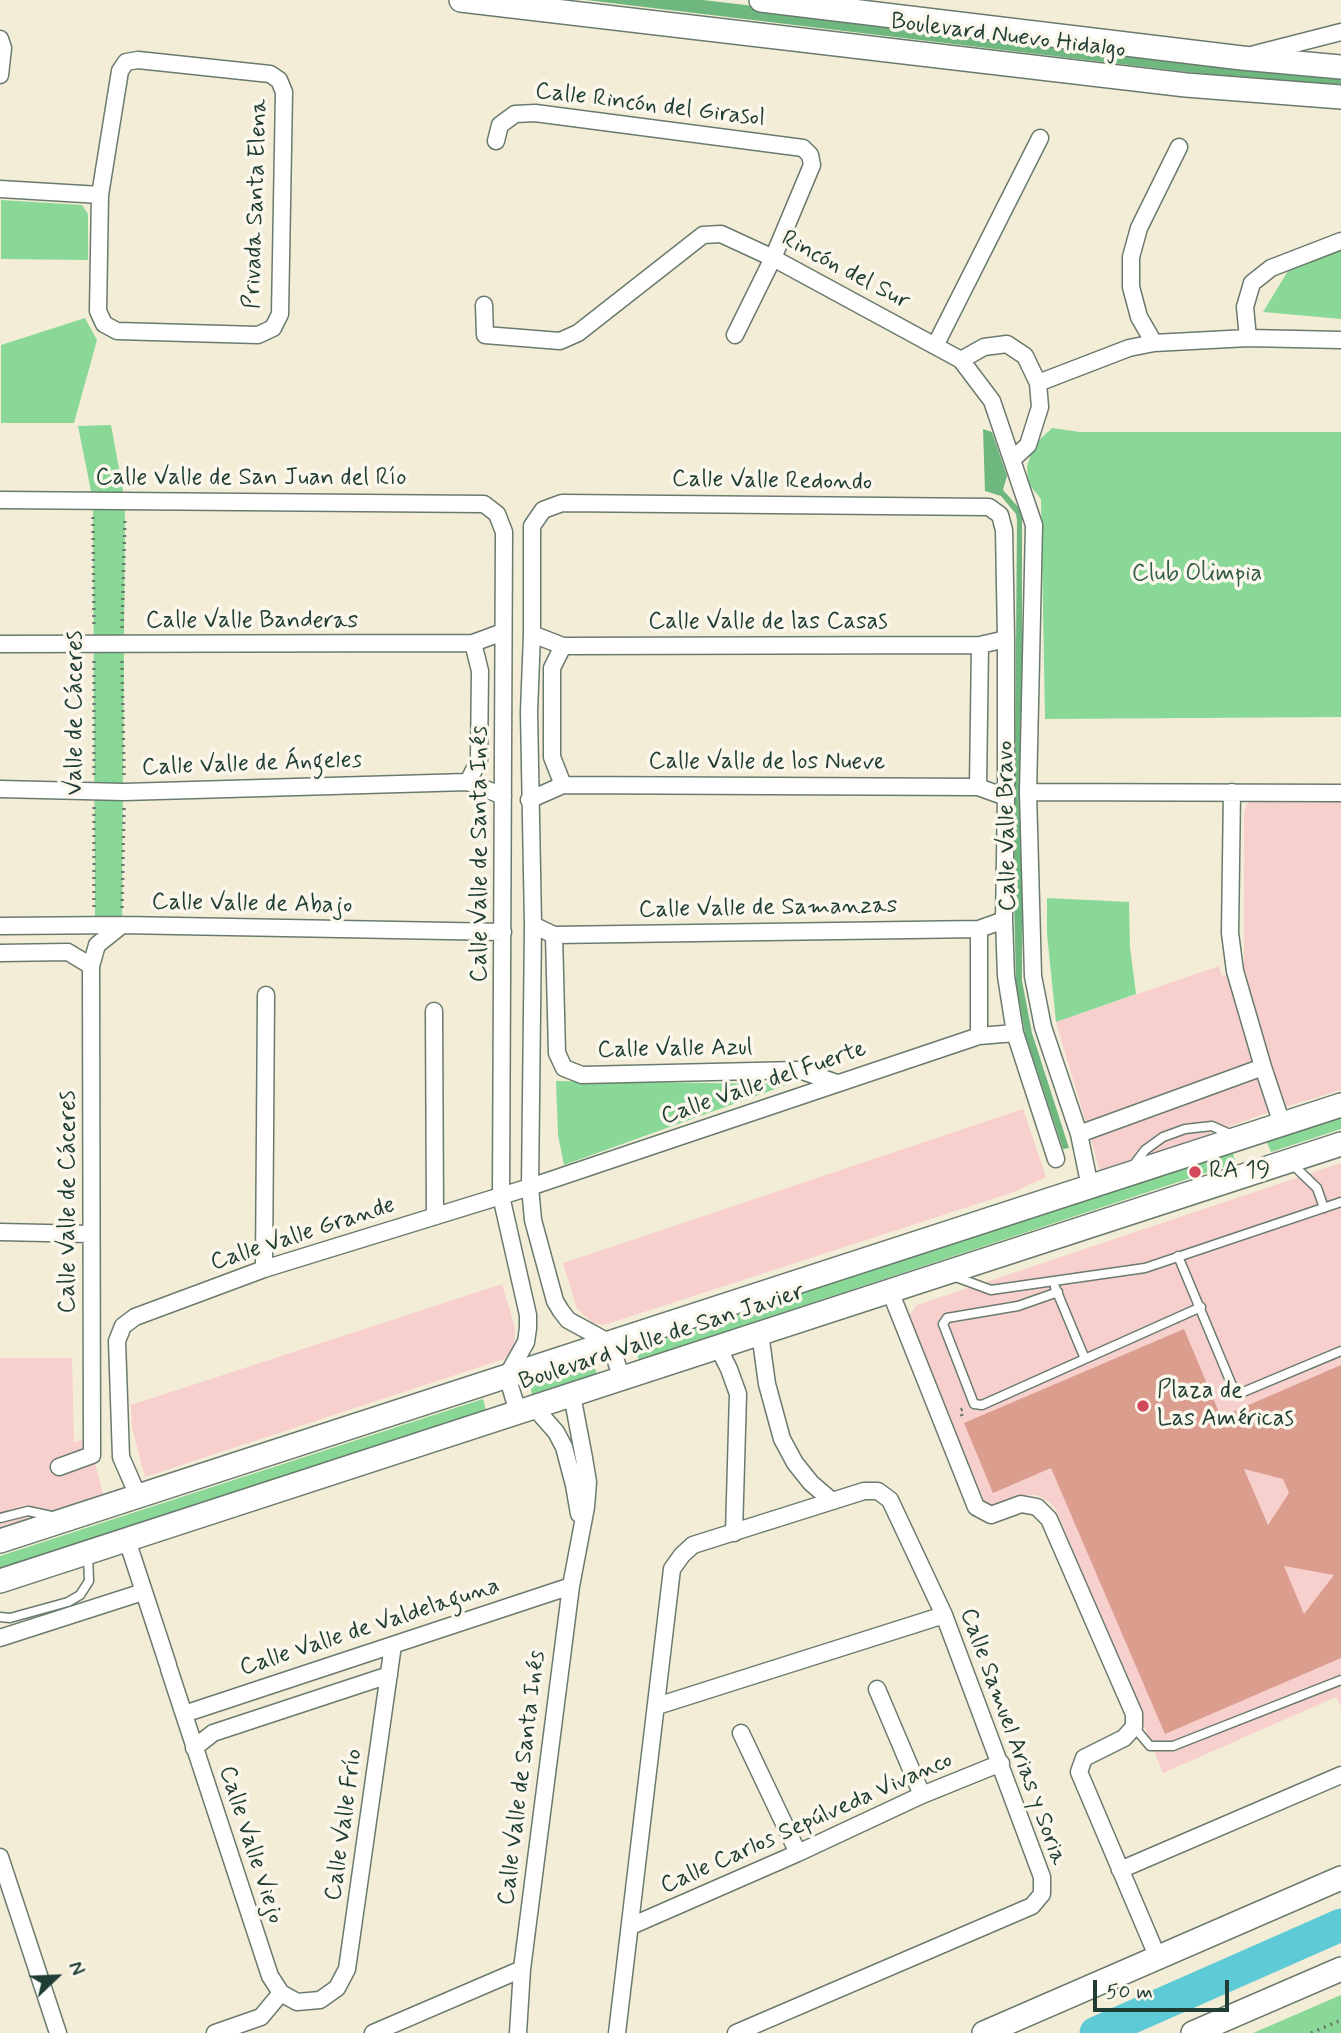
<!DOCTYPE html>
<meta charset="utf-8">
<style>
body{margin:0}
#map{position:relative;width:1341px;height:2033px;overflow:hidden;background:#f3edd7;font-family:Mynerve,sans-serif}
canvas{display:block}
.north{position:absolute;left:21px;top:1942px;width:70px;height:70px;-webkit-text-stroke:5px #fbf7ec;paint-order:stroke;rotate:67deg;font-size:19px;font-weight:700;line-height:28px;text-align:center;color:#1f3d34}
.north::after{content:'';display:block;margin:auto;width:24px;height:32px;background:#1f3d34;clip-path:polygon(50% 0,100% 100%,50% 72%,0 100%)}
.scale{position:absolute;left:1093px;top:1980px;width:136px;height:32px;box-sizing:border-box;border:4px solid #1f3d34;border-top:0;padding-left:9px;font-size:21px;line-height:24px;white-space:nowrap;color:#1f3d34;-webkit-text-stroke:5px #fbf7ec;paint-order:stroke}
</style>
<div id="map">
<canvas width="1341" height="2033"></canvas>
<div class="north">N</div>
<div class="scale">50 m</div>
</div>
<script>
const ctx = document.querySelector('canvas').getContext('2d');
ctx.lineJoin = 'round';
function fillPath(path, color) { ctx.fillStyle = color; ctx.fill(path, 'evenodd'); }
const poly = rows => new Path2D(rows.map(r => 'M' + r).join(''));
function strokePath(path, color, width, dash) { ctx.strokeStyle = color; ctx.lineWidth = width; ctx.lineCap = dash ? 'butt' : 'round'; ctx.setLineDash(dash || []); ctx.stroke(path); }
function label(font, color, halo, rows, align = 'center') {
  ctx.font = font + ' Mynerve,sans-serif'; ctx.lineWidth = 7; ctx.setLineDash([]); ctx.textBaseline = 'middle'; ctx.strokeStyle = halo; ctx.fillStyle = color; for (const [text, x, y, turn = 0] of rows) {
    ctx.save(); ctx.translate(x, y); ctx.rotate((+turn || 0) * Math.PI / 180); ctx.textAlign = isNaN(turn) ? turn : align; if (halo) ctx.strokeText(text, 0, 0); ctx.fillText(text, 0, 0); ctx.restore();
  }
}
const built = poly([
 [1259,799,1341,802,1341,1090,1272,1111,1101,1174,1056,1022,1219,966,1222,976,1244,968,1244,812,1248,802],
 [1023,1109,1046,1177,1014,1192,604,1325,593,1323,577,1309,563,1263],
 [1341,1163,1341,1707,1336,1697,1163,1773,1056,1509,1049,1502,1036,1495,1021,1495,987,1508,908,1317,917,1305],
 [502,1284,515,1328,514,1348,504,1359,145,1477,132,1428,131,1405],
 [0,1358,72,1358,74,1442,89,1439,103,1494,0,1527]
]);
const green = poly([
 [1,200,82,205,88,214,88,260,1,259],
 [1341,248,1341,319,1263,312,1291,266],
 [85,318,97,340,74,423,1,423,1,345],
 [111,425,125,501,122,925,95,925,93,501,78,426],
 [1052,428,1080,432,1341,432,1341,717,1045,719,1041,499,1028,483,1027,466,1034,445],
 [1047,898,1129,902,1130,947,1136,994,1056,1022,1047,934],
 [556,1081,789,1084,564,1165,558,1135],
 [1341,1116,1341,1129,1271,1152,1266,1140],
 [1232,1151,1236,1163,639,1360,635,1348],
 [593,1363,597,1374,532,1394,529,1383],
 [483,1399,486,1410,0,1568,0,1556],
 [1341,1995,1341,2033,1253,2033,1274,2024]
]);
const forest = poly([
 [586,0,703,0,1306,71,1341,73,1341,89,1304,86],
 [983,429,992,432,1007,476,1003,490,1021,510,1022,519,1022,981,1032,1033,1069,1148,1063,1149,1025,1034,1016,982,1014,902,1017,521,1016,514,1001,496,985,491]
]);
const river = poly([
 [1096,2033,1341,1925]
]);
const building = poly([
 [1184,1329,1221,1417,1341,1365,1341,1658,1165,1734,1051,1468,993,1493,964,1423],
 [1244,1469,1283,1479,1289,1493,1268,1525],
 [1284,1566,1334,1575,1304,1614]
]);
const path = poly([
 [93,517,94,628],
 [122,628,125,517],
 [122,661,124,775],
 [94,775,94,660],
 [94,807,94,908],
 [122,908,124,808],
 [962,1416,960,1410,963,1409],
 [1311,2033,1341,2020]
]);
const lane = poly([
 [1291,1163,1317,1188,1324,1208],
 [1133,1166,1145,1150,1163,1137,1185,1129,1212,1126,1234,1136],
 [1178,1256,1236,1395,1341,1351],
 [953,1276,991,1290,1145,1268,1341,1202],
 [1055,1287,1085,1359],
 [1058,1292,1018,1306,947,1318,943,1324,974,1404,982,1405,1201,1307],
 [0,1518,28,1511,56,1517],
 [0,1617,10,1618,68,1602,80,1595,89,1581,88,1555],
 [1134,1727,1150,1746,1173,1746,1341,1680]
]);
const street = poly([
 [0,39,3,48,0,75],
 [1255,54,1341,32],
 [138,60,270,74,279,80,284,92,280,314,273,328,258,335,117,331,104,324,98,311,100,195,120,71,126,62,138,60],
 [496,141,500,125,515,114,535,113,803,148,810,155,812,165,773,258,735,335],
 [0,189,100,195],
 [484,305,485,335,560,341,578,333,703,235,721,234,773,258,961,360,992,401,1034,525,1028,792,1033,976,1043,1027,1079,1134,1090,1187],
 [1248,338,1245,307,1252,283,1271,268,1341,241],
 [1154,343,1139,317,1131,287,1131,257,1139,228,1179,147],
 [936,344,1040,138],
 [961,360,984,347,1007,344,1025,356,1038,383,1040,407,1028,445,1013,459],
 [1038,383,1129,348,1154,343,1248,338,1341,340],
 [0,500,484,504,497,514,504,532,501,1196,528,1315,528,1328,526,1342,507,1376,518,1412],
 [532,634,563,646,980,645,1006,639],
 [0,644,473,643,503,632],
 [468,782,479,760,480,671,473,643],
 [563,785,552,757,552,668,563,646],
 [978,787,980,645],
 [0,789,124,792,468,782,503,796],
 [1028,792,1341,793],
 [1232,792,1230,933,1235,971,1263,1067,1282,1124],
 [529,800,563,785,978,787,1006,797],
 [533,925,554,935,979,929,1004,920],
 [0,926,122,925,503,932],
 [979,929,979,1036],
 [554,935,557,1053,564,1068,582,1075,799,1070,837,1083],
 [0,953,68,952,91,966],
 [434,1011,435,1216],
 [1079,1134,1263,1067],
 [0,1232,91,1234],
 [264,1269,266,995],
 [890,1291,976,1507,991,1515,1021,1504,1037,1507,1049,1519,1134,1714,1134,1727,1124,1738,1084,1758,1079,1772,1158,1958],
 [760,1333,767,1384,782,1439,795,1463,811,1483,832,1501],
 [718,1347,729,1369,738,1394,734,1533],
 [622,1379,610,1343,568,1320,561,1311,555,1301,533,1220,530,1187,533,925,529,712,532,634,532,526,543,510,562,503,989,507,1000,515,1004,530,1006,639,1006,797,1004,920,1006,976,1015,1033,1056,1159],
 [534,1407,556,1432,564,1447,574,1485,579,1514],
 [59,1467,92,1455,91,966,97,945,122,925],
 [138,1496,121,1457,117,1341,123,1326,135,1317,264,1269,530,1187,979,1036,1015,1033],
 [127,1540,168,1665],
 [0,1638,143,1592],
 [169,1669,270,1976,281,1993,297,2002,320,2000,337,1988,347,1969,393,1645],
 [877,1689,922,1795],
 [657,1706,944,1615],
 [184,1714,571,1586],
 [741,1733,798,1853],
 [194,1748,213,1733,389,1675],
 [0,1857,58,2033],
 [1120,1870,1341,1775],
 [631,1926,798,1853,922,1795,1001,1763],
 [215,2033,261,2017,281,1993],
 [373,2033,522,1969],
 [518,2033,522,1969,571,1586,586,1507,588,1482,584,1458,572,1395],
 [617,2033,672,1569,682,1555,693,1545,864,1491,878,1491,890,1500,944,1615,1042,1877,1042,1894,1032,1906,736,2033]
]);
const secondary = poly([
 [461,0,1186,85,1341,97],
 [761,0,1242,58,1341,67],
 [0,1541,1341,1105],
 [0,1581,1341,1144],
 [984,2033,1341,1878],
 [1193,2033,1341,1969]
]);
const markers = [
 [1195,1172,7,"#d1495b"],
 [1143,1406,7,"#d1495b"]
];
const streetNames = [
 ["Boulevard Nuevo Hidalgo",1008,37,7],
 ["Calle Rincón del Girasol",650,106,7],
 ["Privada Santa Elena",257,204,-88],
 ["Rincón del Sur",845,271,28],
 ["Calle Valle de San Juan del Río",251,479],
 ["Calle Valle Redondo",772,482,1],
 ["Calle Valle Banderas",252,622],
 ["Calle Valle de las Casas",768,623],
 ["Valle de Cáceres",76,713,-90],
 ["Calle Valle de los Nueve",767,763],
 ["Calle Valle de Ángeles",252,765,-2],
 ["Calle Valle Bravo",1008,826,-91],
 ["Calle Valle de Santa Inés",481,854,-90],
 ["Calle Valle de Abajo",252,905,1],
 ["Calle Valle de Samanzas",768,909,-1],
 ["Calle Valle Azul",675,1050,-1],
 ["Calle Valle del Fuerte",764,1084,-19],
 ["Calle Valle de Cáceres",69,1202,-90],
 ["Calle Valle Grande",303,1235,-18],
 ["Boulevard Valle de San Javier",662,1338,-18],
 ["Calle Valle de Valdelaguna",370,1628,-18],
 ["Calle Samuel Arias y Soria",1012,1737,70],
 ["Calle Valle de Santa Inés",523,1778,-83],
 ["Calle Carlos Sepúlveda Vivanco",807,1824,-24],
 ["Calle Valle Frío",345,1825,-82],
 ["Calle Valle Viejo",250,1845,72]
];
const parkNames = [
 ["Club Olimpia",1197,575]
];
const poiNames = [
 ["RA 19",1209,1172],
 ["Plaza de",1157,1392],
 ["Las Américas",1157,1420]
];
fillPath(built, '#f7d0cd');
fillPath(green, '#89d897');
fillPath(forest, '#6eb880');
strokePath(river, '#5ecad5', 33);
fillPath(building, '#da9d8e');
strokePath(lane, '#697b6d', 11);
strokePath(street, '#697b6d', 19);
strokePath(secondary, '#697b6d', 26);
strokePath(path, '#697b6d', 3.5, [2, 5]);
strokePath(lane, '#fff', 8);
strokePath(street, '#fff', 16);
strokePath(secondary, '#fff', 23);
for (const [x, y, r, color] of markers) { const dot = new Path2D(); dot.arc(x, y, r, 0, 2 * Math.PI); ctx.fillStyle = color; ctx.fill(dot); strokePath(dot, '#fbf7ec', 2.5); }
label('24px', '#1f3d34', '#fbf7ec', streetNames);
label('24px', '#345c48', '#fbf7ec', parkNames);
label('24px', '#1f3d34', '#fbf7ec', poiNames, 'left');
</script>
